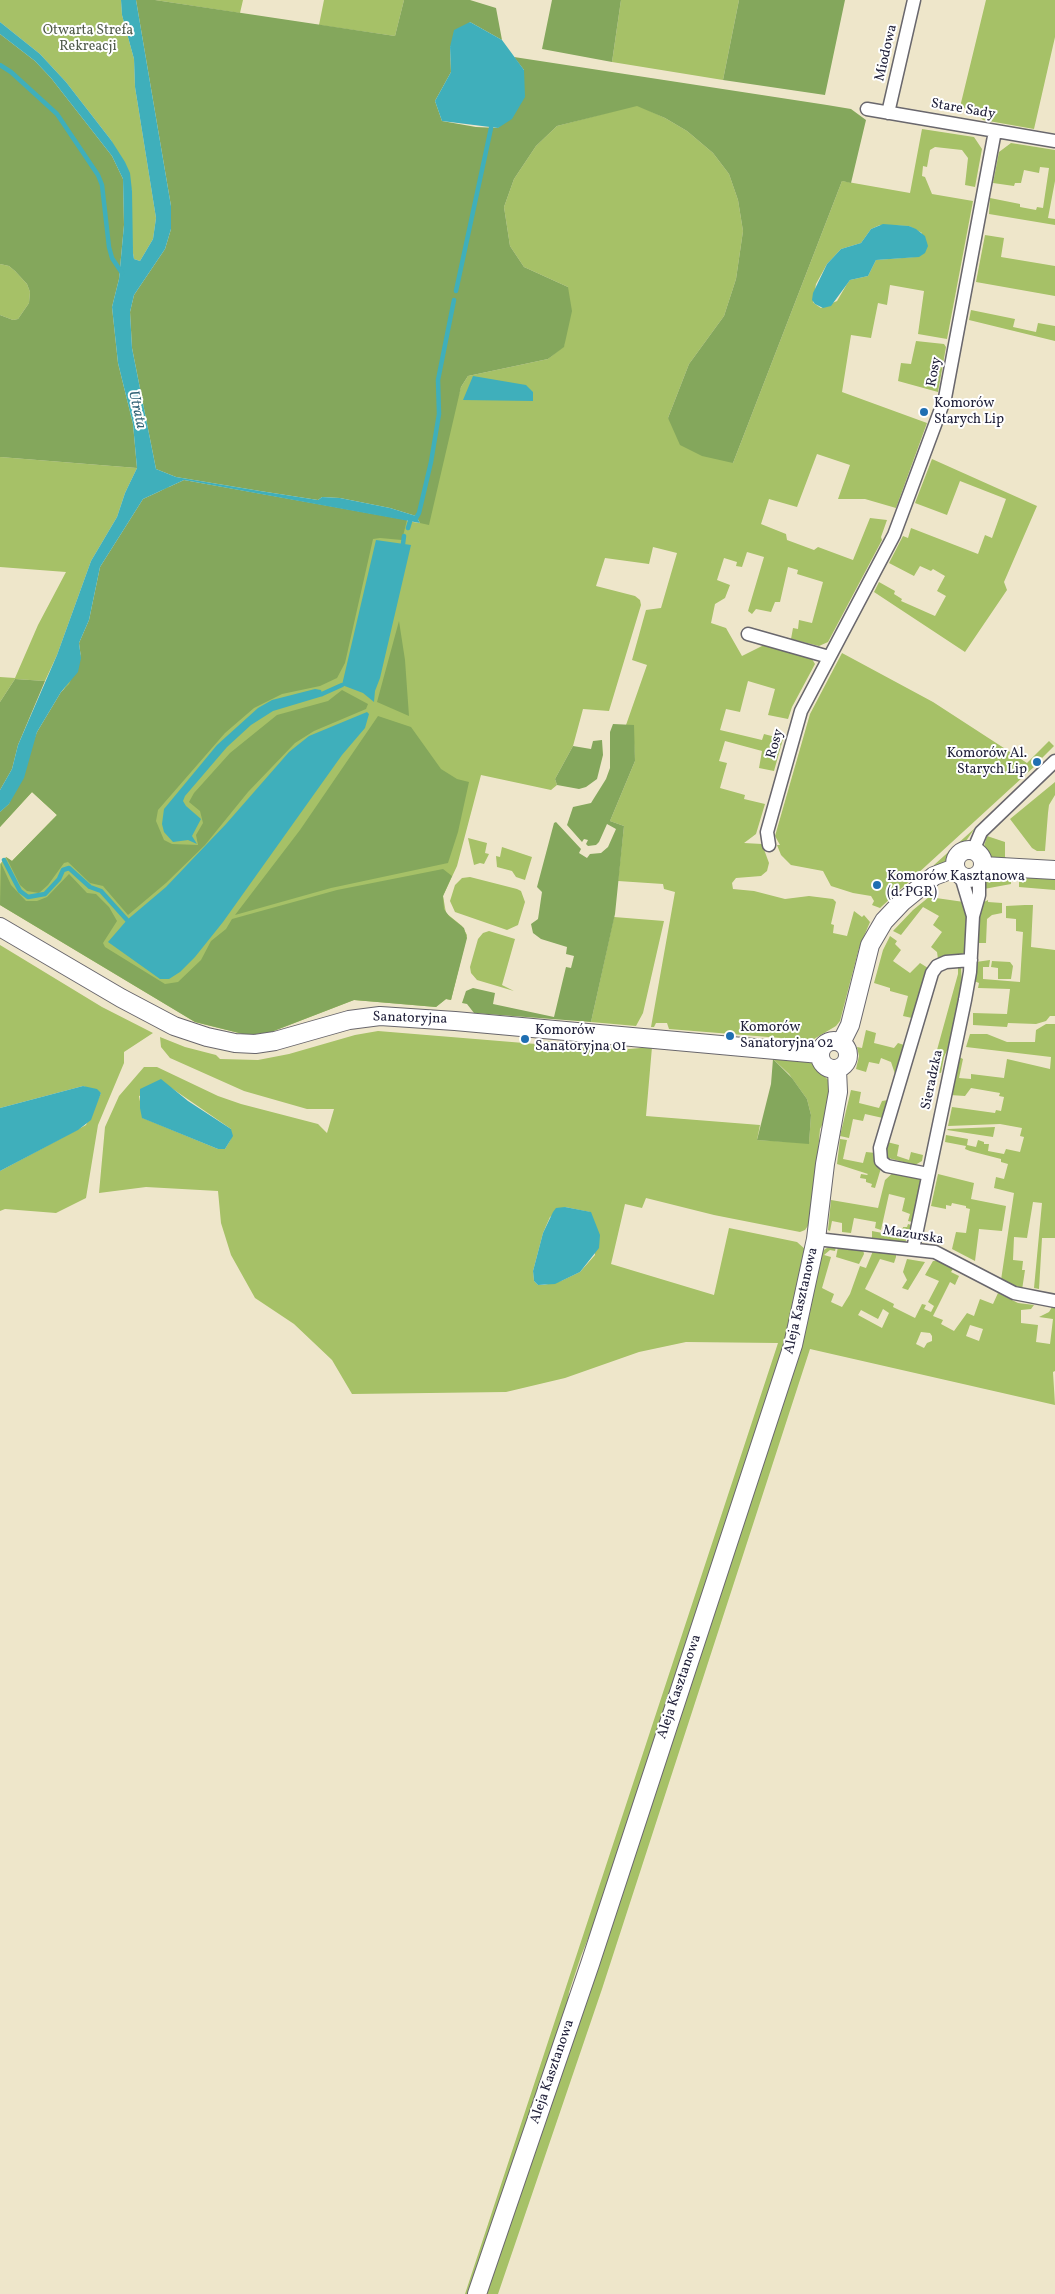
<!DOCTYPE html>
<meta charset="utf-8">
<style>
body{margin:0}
canvas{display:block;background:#eee6ca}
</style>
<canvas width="1055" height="2294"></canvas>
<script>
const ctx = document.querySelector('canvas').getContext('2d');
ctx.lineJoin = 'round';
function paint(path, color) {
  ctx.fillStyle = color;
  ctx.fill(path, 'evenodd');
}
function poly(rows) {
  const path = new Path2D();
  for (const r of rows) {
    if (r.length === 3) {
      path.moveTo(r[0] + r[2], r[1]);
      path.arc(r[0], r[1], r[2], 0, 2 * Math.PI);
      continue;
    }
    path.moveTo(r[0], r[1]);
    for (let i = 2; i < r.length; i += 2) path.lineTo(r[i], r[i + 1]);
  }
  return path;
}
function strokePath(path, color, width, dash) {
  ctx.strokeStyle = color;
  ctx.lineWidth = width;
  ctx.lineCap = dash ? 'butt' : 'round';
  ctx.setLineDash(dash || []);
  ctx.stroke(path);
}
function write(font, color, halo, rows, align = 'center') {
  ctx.font = font + ' Vollkorn,serif';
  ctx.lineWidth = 4;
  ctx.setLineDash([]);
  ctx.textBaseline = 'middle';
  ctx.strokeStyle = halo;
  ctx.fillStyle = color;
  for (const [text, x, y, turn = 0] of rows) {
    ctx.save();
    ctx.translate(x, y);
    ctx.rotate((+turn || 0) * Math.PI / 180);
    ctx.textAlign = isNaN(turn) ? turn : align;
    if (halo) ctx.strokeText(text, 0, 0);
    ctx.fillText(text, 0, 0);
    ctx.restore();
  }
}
paint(poly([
 [0,0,121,0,122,15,134,59,135,87,156,218,153,239,140,261,134,259,132,247,132,191,111,140,66,82,40,54,0,22],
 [155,0,243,0,240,13],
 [324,0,404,0,395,36,319,25],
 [621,0,739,0,723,80,612,62],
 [986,0,1055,0,1055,37,1034,129,983,120,973,110,960,107],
 [637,105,665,118,687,131,713,153,729,174,738,200,743,231,736,279,724,316,689,364,668,418,733,463,842,181,910,193,922,129,974,137,982,149,975,187,965,185,968,158,962,150,935,147,930,150,927,167,923,166,922,176,925,177,932,194,973,201,947,339,918,334,924,291,890,285,887,305,878,303,871,338,851,335,842,392,927,423,896,508,865,499,838,499,850,465,817,454,797,507,769,499,761,524,786,534,787,540,814,550,818,547,853,560,870,518,887,520,881,537,882,540,828,642,819,646,791,639,793,628,798,629,799,620,812,623,823,582,797,574,798,570,788,567,780,602,775,602,771,612,756,609,752,614,748,611,764,557,747,552,742,567,736,566,737,562,724,558,717,580,730,585,725,598,715,604,711,623,726,628,742,656,764,645,812,659,815,664,792,707,788,719,768,715,775,689,748,681,740,712,726,709,720,730,762,740,764,734,783,739,774,771,759,768,762,751,725,741,719,761,727,763,720,788,745,795,744,799,765,804,756,834,744,843,762,844,769,863,767,871,761,876,736,878,732,883,733,889,754,891,785,899,809,896,833,899,836,902,831,924,834,925,833,933,847,936,854,911,862,917,864,915,870,922,859,948,840,1021,836,1026,814,1039,806,1040,669,1029,667,1023,656,1023,654,1027,651,1027,675,892,664,889,663,884,618,881,624,826,610,821,635,761,633,725,626,725,647,665,632,660,646,610,661,608,677,553,653,547,649,564,605,558,596,586,635,596,640,600,641,605,609,711,583,709,573,746,555,779,557,785,551,790,481,775,457,866,443,896,446,913,462,926,467,935,451,1000,446,999,436,1007,354,1000,271,1032,247,1035,195,1022,0,905,0,864,6,857,12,861,57,815,32,792,0,827,0,812,9,804,158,493,167,487,420,523,461,387,468,376,548,359,564,346,568,287,524,267,510,246,504,207,514,179,536,146,557,126],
 [880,225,909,226,922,233,915,257,876,260,868,276,850,280,847,284,837,301,821,308,815,304,813,302,816,284,827,264,841,249,861,243,871,229],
 [1011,143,1055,150,1055,181,1048,218,1055,219,1055,225,989,214,990,198,1020,204,1020,207,1036,210,1037,207,1043,208,1049,168,1040,167,1039,173,1024,170,1021,183,1015,183,1014,186,993,183,999,152],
 [985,235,1004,238,1001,257,1055,266,1055,296,976,282],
 [0,264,9,266,15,271,27,284,30,292,29,303,18,319,13,320,0,315],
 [971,310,1015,319,1013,327,1036,332,1038,323,1055,326,1055,341,969,320],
 [916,341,944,344,946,347,938,392,898,381,901,363,911,364],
 [0,457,137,468,125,493,117,517,91,561,57,655,45,681,15,679,0,702,0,677,15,678,38,625,66,572,0,567],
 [932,459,1037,506,1004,582,1007,590,965,652,874,592,879,582,895,591,894,594,902,599,901,601,935,616,946,596,937,591,945,576,933,569,931,571,920,566,914,576,889,563,903,536,908,538,911,528,978,554,985,535,992,538,1006,499,960,481,947,515,915,503],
 [842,653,933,702,1027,763,1049,741,1054,746,1042,758,1041,757,1033,763,1035,766,880,908,872,905,874,901,871,896,853,893,831,886,823,871,791,865,781,855,777,845,780,845,775,836,810,714],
 [1055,782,1055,795,1049,805,1048,813,1045,851,1037,851,1032,848,1010,819],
 [975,828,966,841,954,850,946,862,934,868,934,865],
 [987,836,1005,842,1005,857,1010,861,992,858,987,854,984,846],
 [468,838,487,843,485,853,489,854,484,864,480,863,474,865],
 [502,847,532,857,525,880,516,877,512,871,497,867,496,856,500,857],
 [1011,873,1011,884,984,889,985,879,989,874],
 [1019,874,1055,876,1055,890,1019,887],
 [470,877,517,889,521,891,525,902,518,925,507,930,455,912,450,901,455,885,462,878],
 [929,897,964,902,968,924,966,953,938,959,937,952,931,947,942,932,933,925,939,916,923,907,901,935,893,931,913,910],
 [988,900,988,902,1002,903,1002,913,992,915,987,919,986,943,978,943,979,915,982,903],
 [1025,905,1033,905,1031,947,1055,950,1055,1016,1050,1016,1046,1021,1036,1024,1008,1023,1007,1027,973,1025,973,1013,1007,1014,1010,989,978,988,979,983,974,981,976,962,990,960,989,967,983,967,983,979,1020,982,1023,932,1016,931,1016,919,1006,918,1006,906],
 [614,917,664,921,643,1013,636,1026,591,1022],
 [489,931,515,939,502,985,514,991,477,980,471,973,470,967,478,939,483,933],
 [890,936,897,941,895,944,901,950,893,961,910,973,920,963,928,968,912,1018,903,1016,908,996,890,991,890,988,874,983,883,950],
 [0,945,102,1007,153,1033,124,1052,124,1063,98,1125,86,1198,56,1213,5,1209,0,1211,0,1171,86,1125,101,1093,83,1086,0,1108],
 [992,961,1010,962,1013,966,1011,979,998,979,998,968,991,967],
 [961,966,962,986,950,1044,944,1057,941,1073,933,1071,932,1068,958,974,958,968,953,967],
 [1046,1024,1055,1024,1055,1238,1042,1238,1039,1289,1034,1288,1042,1203,1033,1202,1027,1238,1014,1237,1013,1260,1023,1261,1022,1270,1025,1270,1022,1290,1001,1280,1014,1193,994,1188,996,1177,1004,1179,1008,1164,1001,1162,1001,1159,970,1151,965,1149,966,1146,945,1142,946,1135,968,1139,967,1145,976,1147,978,1140,984,1142,984,1144,989,1144,988,1151,1004,1154,1006,1149,1020,1152,1024,1137,1020,1136,1022,1128,1000,1124,948,1126,952,1107,995,1113,996,1110,1001,1111,1004,1097,999,1096,1000,1093,971,1088,965,1096,950,1095,959,1057,963,1059,959,1078,971,1079,971,1074,1004,1078,1007,1059,1050,1069,1051,1057,966,1047,970,1034,987,1034,1007,1042,1035,1042,1036,1030],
 [866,1030,876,1033,874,1043,894,1048,898,1043,904,1045,895,1074,891,1062,881,1058,879,1064,869,1062,866,1072,856,1069,859,1056,857,1047,862,1048],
 [378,1031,536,1044,545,1041,629,1049,652,1047,646,1116,760,1125,757,1140,809,1143,811,1115,807,1099,789,1074,773,1059,775,1057,811,1062,830,1082,828,1114,820,1129,813,1213,812,1220,805,1230,800,1232,714,1215,646,1198,642,1208,625,1204,611,1264,714,1295,729,1228,797,1242,806,1250,787,1343,599,1911,581,1956,569,1992,566,2017,471,2294,465,2294,778,1343,686,1342,639,1352,565,1378,506,1392,352,1394,332,1360,294,1324,255,1298,231,1255,221,1223,218,1191,146,1187,99,1193,105,1127,119,1096,144,1067,157,1067,218,1096,241,1104,318,1124,327,1133,334,1109,307,1109,244,1091,170,1058,161,1047,160,1037,185,1047,216,1055,220,1059,258,1060,289,1054,355,1035],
 [170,1087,231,1129,231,1139,225,1149,218,1149,143,1118,139,1096],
 [565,1207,590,1212,595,1255,580,1272,561,1281,544,1285,538,1285,534,1281,533,1271,543,1233,550,1217],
 [851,1090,861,1092,859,1103,879,1108,882,1101,888,1100,883,1118,865,1114,863,1121,853,1119,849,1138,840,1136],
 [995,1127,993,1137,947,1130,948,1129],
 [840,1139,847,1140,843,1159,863,1163,866,1152,876,1153,881,1168,875,1188,871,1187,872,1184,866,1182,866,1179,860,1178,861,1174,867,1175,868,1174,837,1164],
 [887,1142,899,1145,897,1156,909,1160,911,1152,923,1155,922,1161,915,1165,888,1158,884,1152],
 [895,1171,918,1176,921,1179,912,1222,908,1221,910,1214,902,1211,905,1198,889,1194,881,1230,875,1228,876,1222,854,1218,851,1233,842,1232,842,1223,832,1221,830,1231,828,1230,831,1200,878,1208,885,1180],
 [938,1174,974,1183,971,1199,1006,1206,1002,1231,979,1229,975,1261,952,1249,956,1232,966,1233,970,1209,966,1208,966,1206,952,1203,951,1206,946,1205,946,1209,931,1206],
 [908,1224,911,1225,905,1243,872,1240,872,1231,898,1236,902,1233,903,1227,907,1227],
 [836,1247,835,1251,830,1250,824,1255,831,1257,822,1288,834,1294,831,1302,842,1307,850,1294,860,1266,866,1268,873,1251,896,1253,896,1257,894,1263,880,1259,865,1289,894,1304,893,1307,915,1318,922,1304,926,1305,924,1309,931,1312,934,1306,928,1302,939,1281,925,1275,933,1261,939,1261,953,1269,951,1272,959,1276,955,1285,950,1282,933,1316,943,1320,941,1324,954,1331,967,1313,974,1316,980,1299,993,1304,998,1293,1018,1303,1034,1305,1031,1309,1021,1310,1021,1323,1038,1325,1036,1342,1050,1344,1053,1319,1039,1317,1049,1312,1052,1307,1055,1307,1055,1371,1053,1372,1055,1405,810,1349,602,1989,498,2294,484,2294,822,1251,827,1248],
 [883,1309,889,1313,882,1328,858,1315,861,1310,878,1319],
 [970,1325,983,1329,979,1341,966,1336],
 [921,1332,930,1333,932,1336,932,1341,927,1343,924,1348,916,1344],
 [838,1247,863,1249,864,1254,859,1264,836,1257],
 [907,1259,925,1262,908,1290,902,1288,907,1280,903,1272]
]), '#a6c167');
paint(poly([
 [136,0,155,0,395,36,404,0,470,0,496,8,502,40,470,22,450,47,451,72,435,101,442,121,476,127,498,128,524,70,514,57,827,105,851,109,866,120,851,183,842,181,733,463,702,456,680,445,668,418,689,364,724,316,736,279,743,231,738,200,729,174,713,153,687,131,665,118,637,106,557,126,536,146,514,179,504,207,510,246,524,267,568,287,572,311,564,347,548,359,468,376,461,387,429,525,420,523,416,516,390,508,340,498,322,497,318,500,260,491,176,477,156,469,132,348,130,312,134,295,165,249,171,229,171,206],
 [552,0,621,0,612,62,542,49],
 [739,0,845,0,825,95,723,80],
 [0,34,35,61,51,78,112,156,123,179,124,225,119,279,112,307,118,363,133,424,137,468,0,457,0,315,13,320,18,319,29,303,30,292,27,284,15,271,9,266,0,264],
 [184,480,407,520,402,540,380,538,373,539,345,663,337,678,320,686,282,694,254,708,225,733,158,810,156,821,164,840,172,844,198,845,196,835,203,823,200,811,189,802,194,793,230,753,277,715,328,701,342,690,368,704,366,709,314,731,295,743,248,792,205,845,166,883,128,915,103,886,90,883,68,862,64,863,48,885,39,893,27,891,20,885,6,857,12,861,57,815,32,792,0,827,0,812,9,804,37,732,61,692,69,684,81,658,79,643,89,620,100,567,143,499],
 [399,621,405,660,409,716,377,702],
 [15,679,45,681,18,745,12,769,0,790,0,702],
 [378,716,411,727,441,769,457,779,469,782,458,832,448,863,331,888,235,915,300,830],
 [613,724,634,725,635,761,610,821,624,826,615,914,591,1022,474,1013,467,1004,462,1003,466,991,473,988,495,993,493,1004,554,1017,566,967,571,968,574,956,566,954,567,947,541,939,533,933,531,924,538,919,542,892,537,887,554,823,556,822,581,849,579,853,587,858,590,854,601,853,608,847,616,829,607,824,599,842,596,845,588,846,586,844,588,840,584,839,582,842,567,825,573,807,591,803,606,779,610,768,610,732],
 [602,740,603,755,597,779,586,787,579,789,557,785,555,779,573,746,591,749,593,741],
 [1,863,11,885,26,901,37,901,47,897,69,874,87,893,96,894,109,907,117,921,103,943,105,947,165,984,178,982,201,960,211,941,226,929,232,919,337,890,443,869,452,876,443,896,444,909,449,916,464,928,467,938,451,1000,446,999,436,1007,354,1000,271,1032,247,1035,195,1022,0,905],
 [773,1059,792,1078,807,1099,811,1115,809,1144,757,1140,771,1084]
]), '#84a75c');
paint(poly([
 [121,0,136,0,171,206,171,229,165,249,134,295,130,312,132,348,156,469,176,477,260,491,318,500,322,497,340,498,390,508,416,516,420,523,184,480,143,499,100,567,89,620,79,643,81,658,78,672,61,692,37,732,24,778,9,804,0,812,0,790,12,769,18,745,57,655,91,561,117,517,125,493,137,468,133,424,118,363,112,307,119,279,124,225,123,179,112,156,51,78,35,61,0,34,0,22,40,54,66,82,111,140,125,162,130,173,132,191,133,253,134,259,140,261,153,239,156,218,135,87,134,59,122,15],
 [470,22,502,40,524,70,525,97,512,119,498,128,442,121,435,101,451,72,450,47,454,30],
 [883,224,909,226,916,229,925,236,928,246,925,253,919,257,876,260,868,276,850,280,831,306,823,308,815,304,812,300,813,293,827,264,841,249,861,243,871,229],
 [473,376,526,385,533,392,533,401,463,400],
 [376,540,411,545,380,678,375,691,374,702,363,693,342,685],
 [315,689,321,690,323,696,273,711,251,725,227,747,185,796,183,801,186,806,201,819,192,836,197,844,188,840,173,842,164,832,162,824,164,809,217,745,258,708,272,700],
 [367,712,369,714,365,728,342,755,223,922,195,957,180,972,169,979,160,979,108,942,127,920,166,887,226,824,289,752,309,736],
 [161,1079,188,1101,231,1129,233,1136,225,1149,218,1149,142,1118,140,1108,140,1089],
 [83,1086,97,1089,101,1093,91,1120,78,1130,0,1171,0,1108],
 [565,1207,591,1212,600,1235,599,1248,580,1272,555,1284,538,1285,534,1281,533,1271,543,1233,553,1212,556,1208]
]), '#3fafbb');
strokePath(poly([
 [0,65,11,72,57,114,98,175,102,185,109,247,112,258,122,273],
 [456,291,491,128],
 [412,518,416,518,419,513,431,462,439,414,438,380,454,300],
 [408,528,411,518],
 [403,544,404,536],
 [322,694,342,685],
 [4,860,20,891,28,897,45,894,59,879,63,870,69,868,90,887,101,891,127,920]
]), '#3fafbb', 4.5);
const street = poly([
 [867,109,1055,141],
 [888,113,914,0],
 [748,634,829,657],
 [769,845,767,832,801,711,894,535,945,398,995,131],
 [973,851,981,832,1055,761],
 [961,876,973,916],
 [928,1174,887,1166,881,1161,880,1148,932,973,937,966,946,962,971,960],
 [816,1239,935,1252,1014,1293,1055,1301],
 [913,1249,965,1000,970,972,973,916,979,895,979,874]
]);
const secondary = poly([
 [969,864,14],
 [983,866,1055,870],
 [0,927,121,998,174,1026,207,1037,235,1043,255,1044,275,1041,349,1020,380,1016,455,1021,820,1054],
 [834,1055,14],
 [841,1043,850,1025,870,945,884,921,902,902,934,876,955,868],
 [477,2294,590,1964,793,1345,816,1239,825,1164,838,1092,837,1070]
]);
strokePath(street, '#69676d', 15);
strokePath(secondary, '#69676d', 20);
strokePath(street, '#fff', 12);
strokePath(secondary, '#fff', 18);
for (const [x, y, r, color] of [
 [924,412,5,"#1f6fb2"],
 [1037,762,5,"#1f6fb2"],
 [877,885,5,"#1f6fb2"],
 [730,1036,5,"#1f6fb2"],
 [525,1039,5,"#1f6fb2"]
]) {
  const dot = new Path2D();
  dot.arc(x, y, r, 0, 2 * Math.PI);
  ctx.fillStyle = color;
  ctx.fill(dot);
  strokePath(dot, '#fff', 2);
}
write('14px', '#505a4a', '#fff', [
 ["Otwarta Strefa",88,31],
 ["Rekreacji",88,47]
]);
write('14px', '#22223b', '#fff', [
 ["Miodowa",887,53,-77],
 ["Stare Sady",963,110,10],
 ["Rosy",935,372,-79],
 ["Rosy",776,744,-74],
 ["Sanatoryjna",410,1019,2],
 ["Sieradzka",933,1080,-78],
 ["Mazurska",913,1236,9],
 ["Aleja Kasztanowa",802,1301,-77],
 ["Aleja Kasztanowa",680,1687,-71],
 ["Aleja Kasztanowa",553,2072,-71]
]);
write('14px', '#22223b', '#fff', [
 ["Komorów",934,404],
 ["Starych Lip",934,420],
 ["Komorów Al.",1027,754,"right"],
 ["Starych Lip",1027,770,"right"],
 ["Komorów Kasztanowa",887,877],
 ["(d. PGR)",887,893],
 ["Komorów",740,1028],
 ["Sanatoryjna 02",740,1044],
 ["Komorów",535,1031],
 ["Sanatoryjna 01",535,1047]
], 'left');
write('italic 15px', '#2f6175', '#fff', [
 ["Utrata",136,410,77]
]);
</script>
